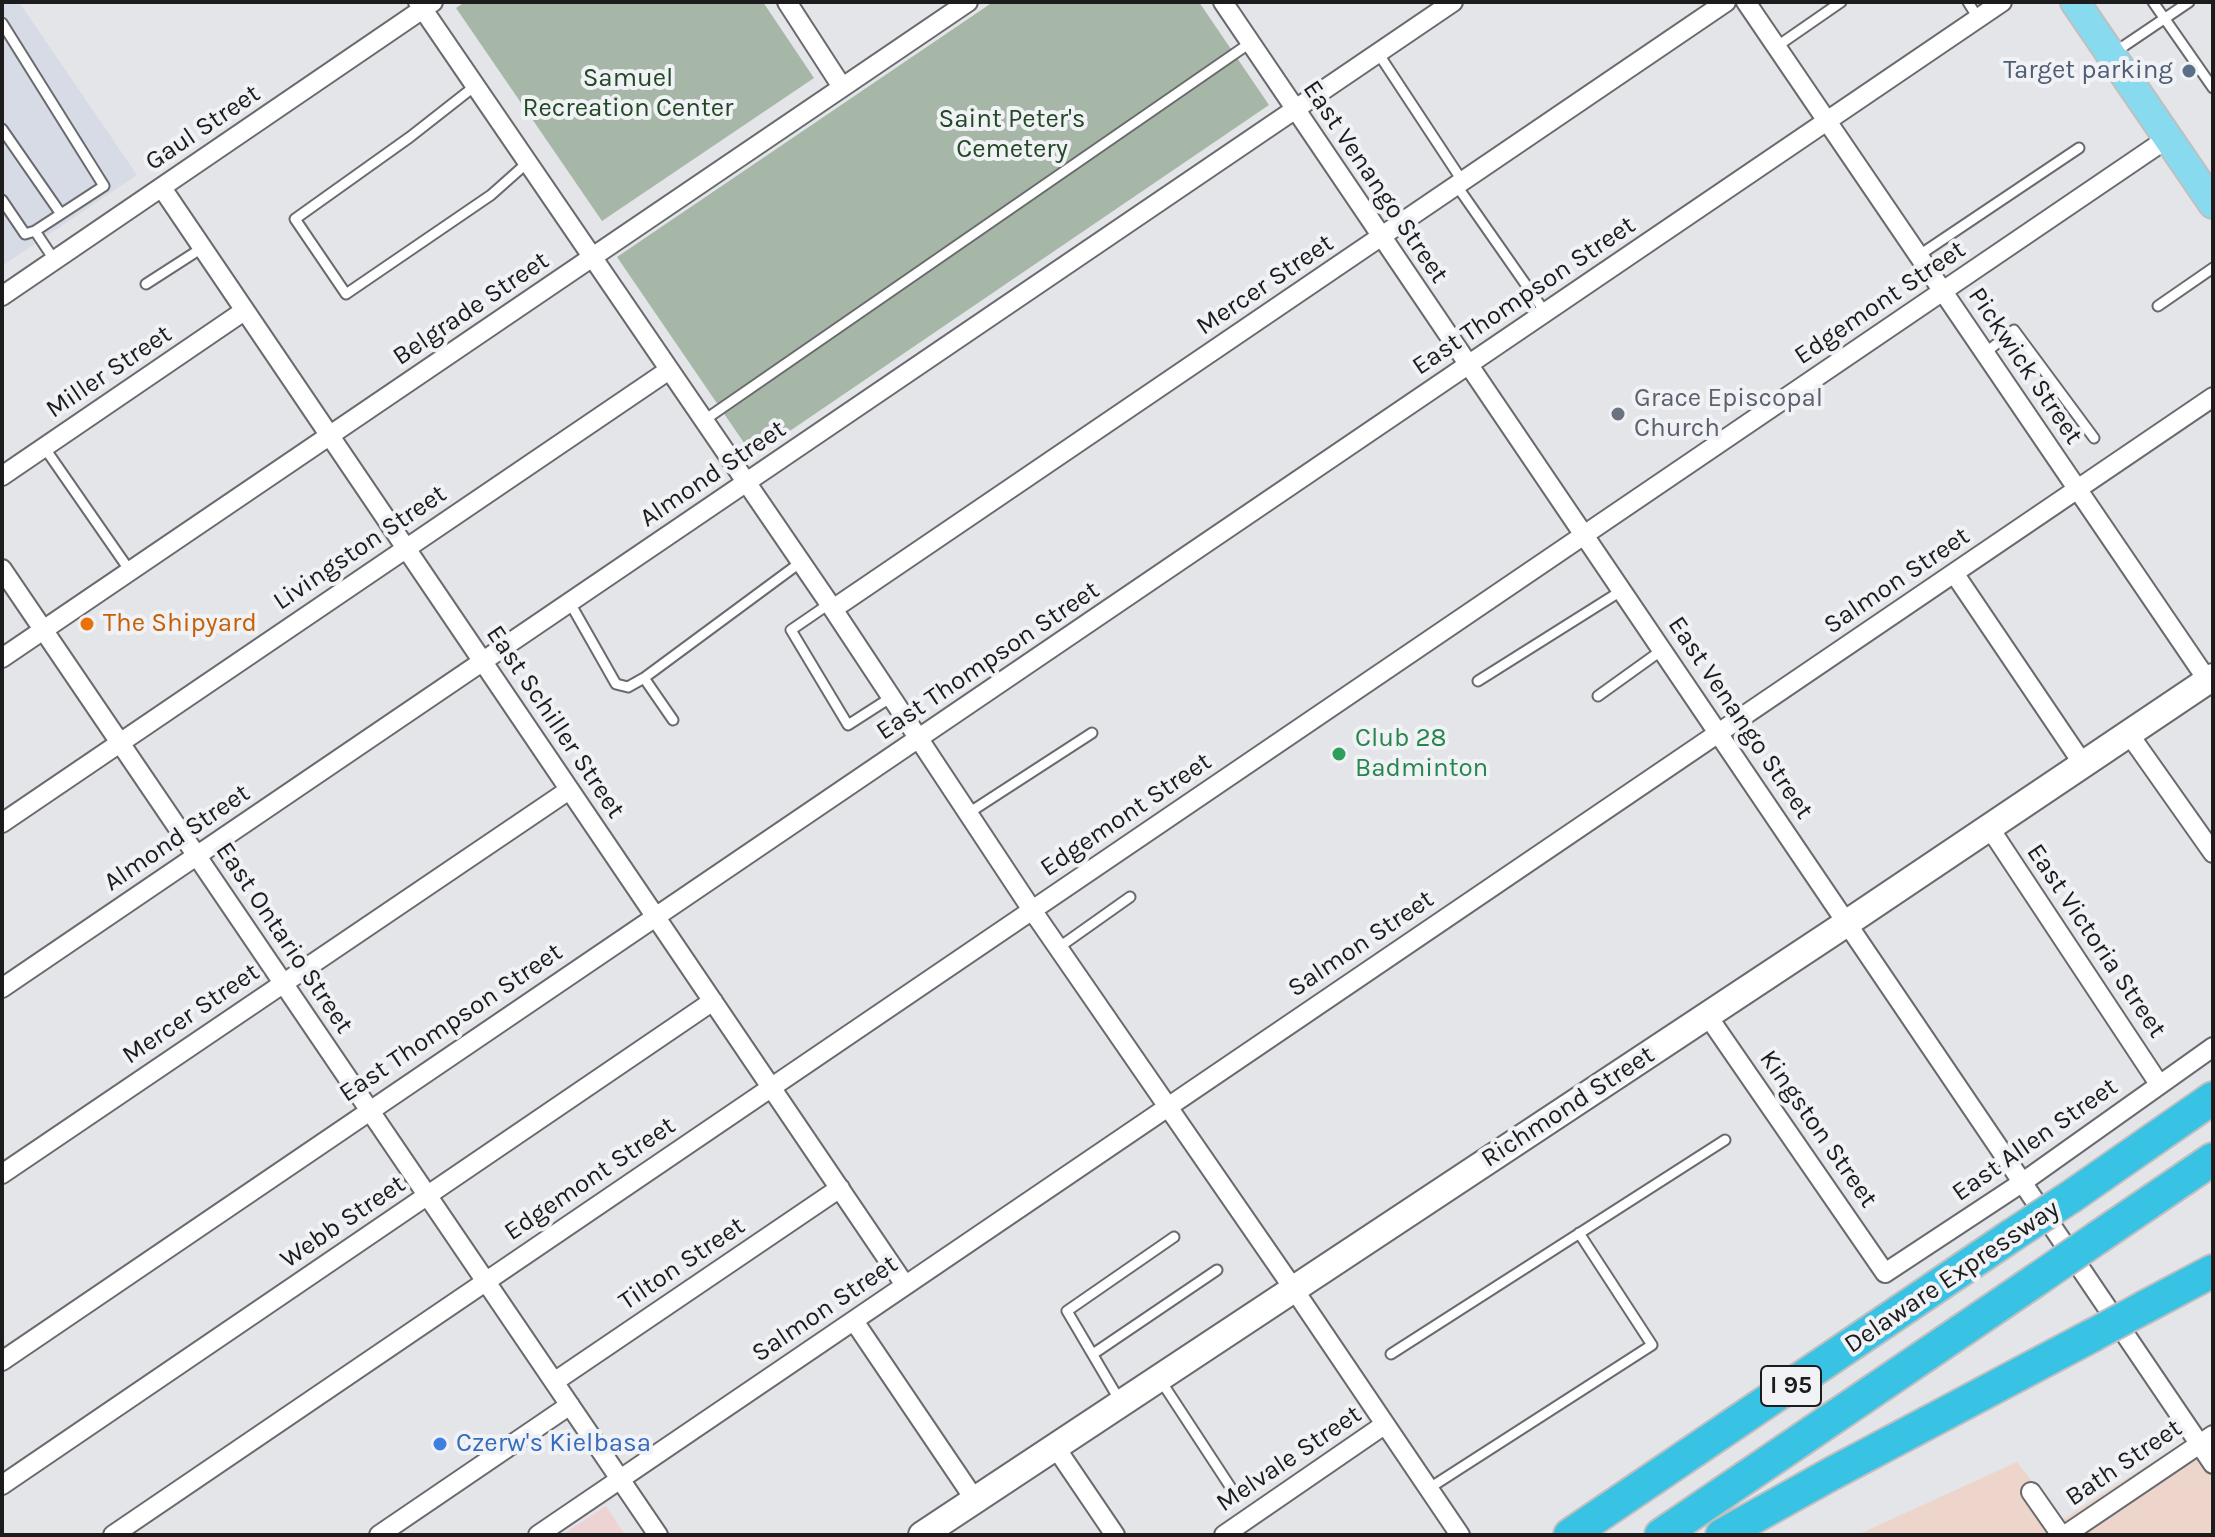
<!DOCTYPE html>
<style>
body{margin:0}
#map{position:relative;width:2215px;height:1537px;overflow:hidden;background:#e3e5e8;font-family:Karla,sans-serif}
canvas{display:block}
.frame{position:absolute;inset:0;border:4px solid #1c1c1d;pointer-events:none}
</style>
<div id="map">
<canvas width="2215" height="1537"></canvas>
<div class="frame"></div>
</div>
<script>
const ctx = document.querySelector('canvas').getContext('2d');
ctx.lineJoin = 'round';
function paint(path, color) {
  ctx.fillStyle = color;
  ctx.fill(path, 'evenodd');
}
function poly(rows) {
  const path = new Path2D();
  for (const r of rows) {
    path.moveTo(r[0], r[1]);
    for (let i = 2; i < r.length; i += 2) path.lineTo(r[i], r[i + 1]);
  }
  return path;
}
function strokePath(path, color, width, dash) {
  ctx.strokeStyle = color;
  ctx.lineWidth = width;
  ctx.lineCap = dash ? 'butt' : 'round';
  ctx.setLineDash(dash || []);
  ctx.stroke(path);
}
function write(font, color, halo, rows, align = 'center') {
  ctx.font = font + ' Karla,sans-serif';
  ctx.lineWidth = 8;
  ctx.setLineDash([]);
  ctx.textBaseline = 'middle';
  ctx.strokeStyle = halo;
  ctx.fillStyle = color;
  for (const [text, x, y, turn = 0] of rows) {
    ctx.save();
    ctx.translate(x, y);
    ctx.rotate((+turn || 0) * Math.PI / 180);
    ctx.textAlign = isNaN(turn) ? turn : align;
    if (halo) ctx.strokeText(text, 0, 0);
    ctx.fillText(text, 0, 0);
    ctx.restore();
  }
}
paint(poly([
 [2,2,19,2,137,175,2,266]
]), '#d6dbe5');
paint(poly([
 [2213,1423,2213,1535,1857,1535,2017,1462,2062,1520]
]), '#edd5cb');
paint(poly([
 [606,1506,625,1535,562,1535]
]), '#eed3d5');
paint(poly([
 [465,2,763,2,814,78,602,221,456,8],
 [993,2,1199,2,1269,105,753,456,617,257]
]), '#a7b7a7');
const lane = poly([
 [1968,2,1978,18],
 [2153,2,2213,88],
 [2,23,104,186,35,231,55,261],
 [1776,47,1841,2],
 [2115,52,2189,2],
 [1378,53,1463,182],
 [475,86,410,137,295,219,346,294,491,195,527,163],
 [2,129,61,214],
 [1457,186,1545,312],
 [2,200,25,234,35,231],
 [1918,256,2079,148],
 [146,284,202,248],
 [2158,306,2213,268],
 [1985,353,2014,330,2094,438],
 [703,421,1250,43],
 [44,447,130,571],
 [570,603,616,684,628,687,644,678],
 [829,604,791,630,848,725,890,698],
 [1478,681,1621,591],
 [1598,696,1662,650],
 [673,720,644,678,801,562],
 [967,814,1092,733],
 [1058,948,1130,897],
 [1093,1354,1217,1270],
 [1391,1354,1725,1140],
 [1161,1381,1235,1494],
 [1120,1401,1067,1311,1174,1237],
 [1428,1489,1652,1345,1579,1233]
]);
const street = poly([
 [418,2,833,609,1032,910,1293,1288,1460,1535],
 [787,2,842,87],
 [1223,2,2213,1464],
 [1746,2,2208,681],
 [162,188,905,1285],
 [2,296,433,2],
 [2,476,244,311],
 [2,569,658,1535],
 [1954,573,2083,764],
 [833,609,1726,2],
 [2,658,968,2],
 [2129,734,2213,853],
 [2,823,669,370],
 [1989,827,2159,1084],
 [2,988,1453,2],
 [1707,1015,1885,1273,2023,1182,2213,1047],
 [2,1174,569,790],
 [854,1321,975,1500],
 [2,1361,2002,2],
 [554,1382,840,1188],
 [1056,1448,1115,1535],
 [2,1485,713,1001],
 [2031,1492,2061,1535],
 [113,1535,2168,138],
 [379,1535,570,1405],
 [538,1535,2213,397],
 [1224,1535,1384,1425],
 [2065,1535,2213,1435]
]);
const secondary = poly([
 [922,1535,1847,923,2213,677]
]);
const primary = poly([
 [2075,2,2213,204]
]);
const highway = poly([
 [2072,1196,2213,1098],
 [2097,1238,2213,1159],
 [2143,1308,2213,1271],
 [1570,1535,2011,1236],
 [1661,1535,2039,1278],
 [1722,1535,1831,1474,2093,1335]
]);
strokePath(lane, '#686a6d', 13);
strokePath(street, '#686a6d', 22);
strokePath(secondary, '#686a6d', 30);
strokePath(primary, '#bfbfc0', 32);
strokePath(highway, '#bfbfc0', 36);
strokePath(lane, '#fff', 9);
strokePath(street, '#fff', 18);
strokePath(secondary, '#fff', 26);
strokePath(primary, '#88dbef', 28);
strokePath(highway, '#38c3e5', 32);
const highwayBridge = poly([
 [2011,1236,2072,1196],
 [2039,1278,2097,1238],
 [2093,1335,2143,1308]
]);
strokePath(highwayBridge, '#bfbfc0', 36, []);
strokePath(highwayBridge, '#38c3e5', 32);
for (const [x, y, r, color] of [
 [2189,71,8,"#5c6f8a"],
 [1618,414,8,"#6b7280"],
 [87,624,8,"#e8710a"],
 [1339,754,8,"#2e9e5b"],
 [440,1444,8,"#3f7fe0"]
]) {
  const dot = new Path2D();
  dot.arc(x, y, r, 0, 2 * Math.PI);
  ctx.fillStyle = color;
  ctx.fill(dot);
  strokePath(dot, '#f0f2f6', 3);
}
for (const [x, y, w] of [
 [1791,1386,60]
]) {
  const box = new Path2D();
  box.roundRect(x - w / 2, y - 20, w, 40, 6);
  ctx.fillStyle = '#f0f2f6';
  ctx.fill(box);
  strokePath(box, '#1c1c1d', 2);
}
write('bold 24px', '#1c1c1d', null, [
 ["I 95",1791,1386]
]);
write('26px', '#4e5e75', '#f0f2f6', [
 ["Target parking",2173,71]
], 'right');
write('26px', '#234826', '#f0f2f6', [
 ["Samuel",628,79],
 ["Recreation Center",628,109],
 ["Saint Peter's",1012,120],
 ["Cemetery",1012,150]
]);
write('26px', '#1c1c1d', '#f0f2f6', [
 ["Gaul Street",203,128,-34],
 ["East Venango Street",1375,182,56],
 ["Mercer Street",1265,285,-34],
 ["East Thompson Street",1524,296,-34],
 ["Edgemont Street",1880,303,-34],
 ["Belgrade Street",471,309,-34],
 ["Pickwick Street",2025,366,56],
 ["Miller Street",109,372,-34],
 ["Almond Street",713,474,-34],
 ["Livingston Street",360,548,-34],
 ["Salmon Street",1897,581,-34],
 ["East Thompson Street",988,661,-34],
 ["East Venango Street",1740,718,56],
 ["East Schiller Street",555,722,56],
 ["Edgemont Street",1126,815,-34],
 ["Almond Street",177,838,-34],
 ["East Ontario Street",284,938,56],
 ["East Victoria Street",2096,941,56],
 ["Salmon Street",1361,944,-34],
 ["Mercer Street",191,1014,-34],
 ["East Thompson Street",451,1023,-34],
 ["Richmond Street",1568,1107,-33],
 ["Kingston Street",1818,1129,55],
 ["East Allen Street",2035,1140,-35],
 ["Edgemont Street",590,1179,-34],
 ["Webb Street",343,1222,-34],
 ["Tilton Street",682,1264,-34],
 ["Delaware Expressway",1952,1277,-34],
 ["Salmon Street",825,1309,-34],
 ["Melvale Street",1289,1459,-34],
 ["Bath Street",2124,1463,-34]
]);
write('26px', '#5b616d', '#f0f2f6', [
 ["Grace Episcopal",1634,399],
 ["Church",1634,429]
], 'left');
write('26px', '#c56008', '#f0f2f6', [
 ["The Shipyard",103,624]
], 'left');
write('26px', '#27864d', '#f0f2f6', [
 ["Club 28",1355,739],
 ["Badminton",1355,769]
], 'left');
write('26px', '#366cbe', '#f0f2f6', [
 ["Czerw's Kielbasa",456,1444]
], 'left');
</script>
